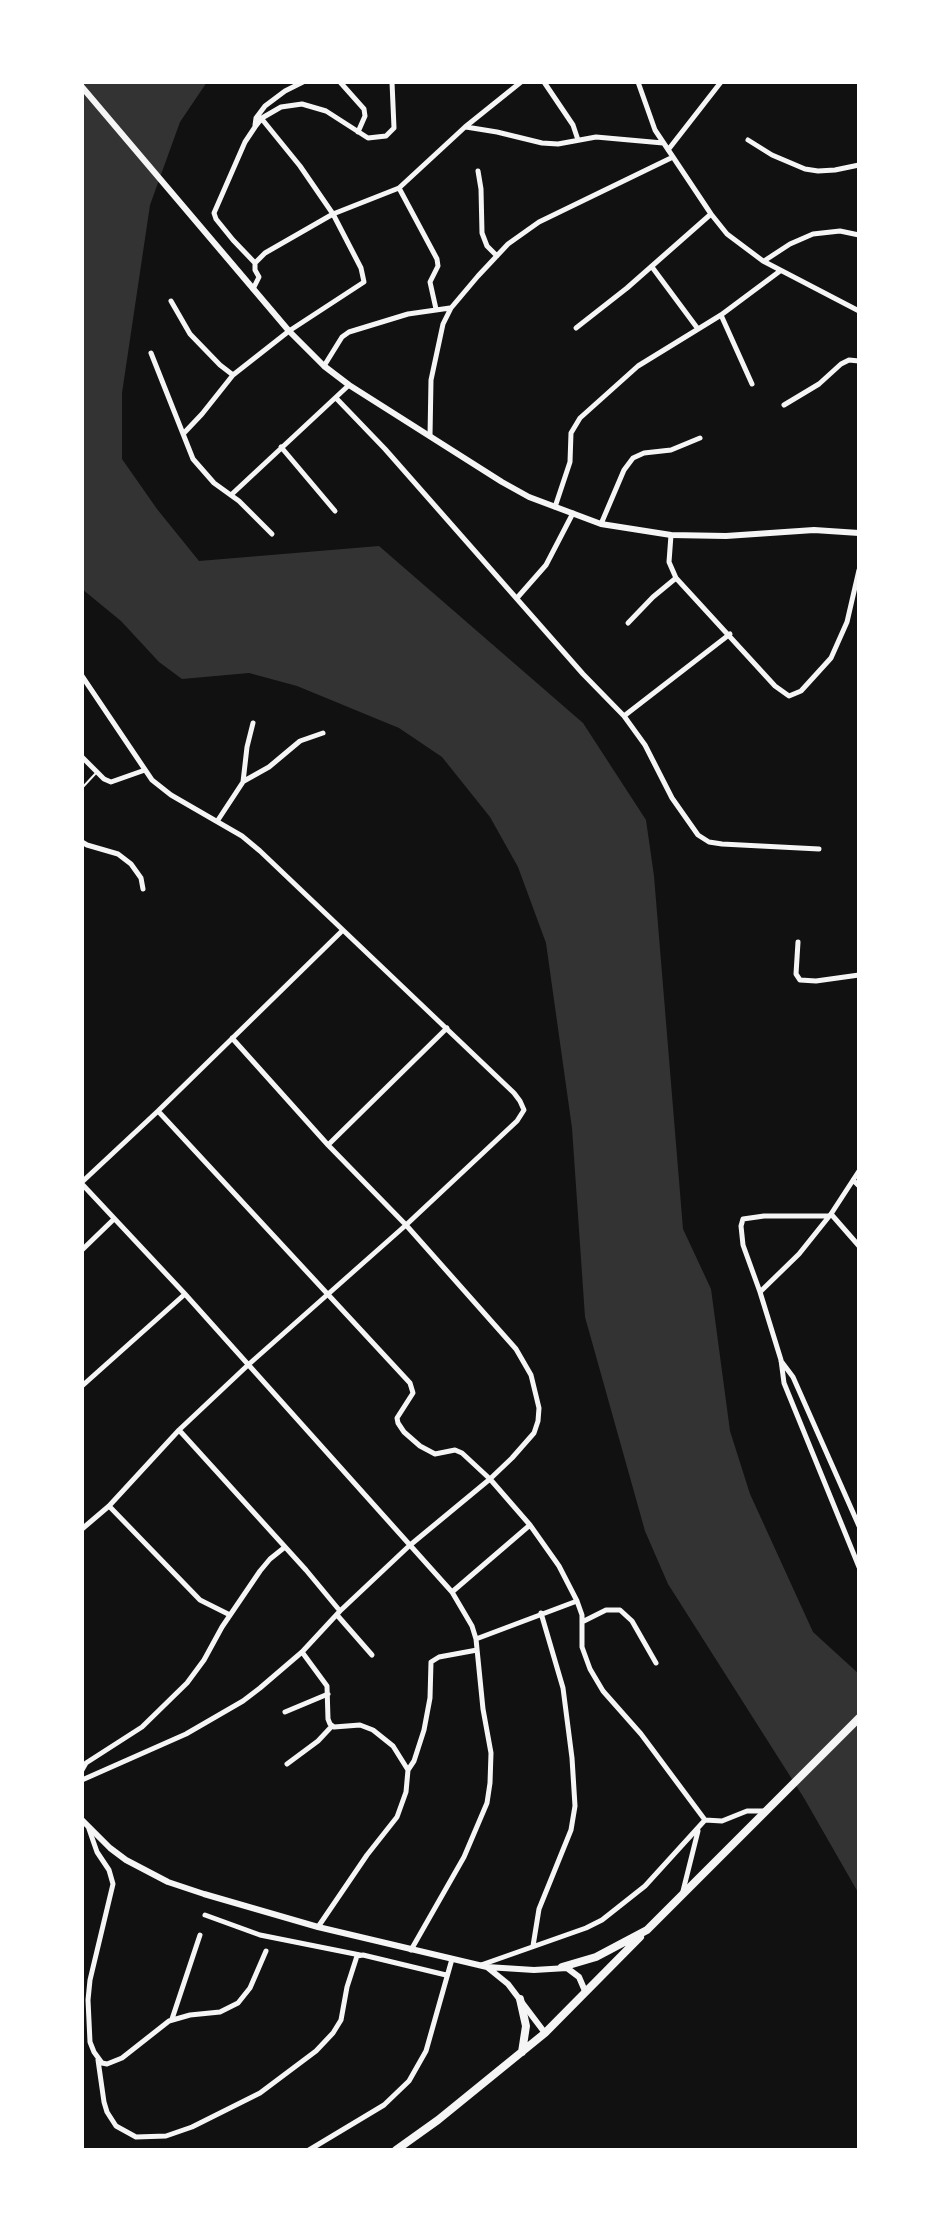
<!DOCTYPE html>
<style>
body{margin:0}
#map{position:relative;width:941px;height:2232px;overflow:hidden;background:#111;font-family:Barlow,sans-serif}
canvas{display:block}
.frame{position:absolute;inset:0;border:84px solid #fff;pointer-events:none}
</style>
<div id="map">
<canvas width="941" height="2232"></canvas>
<div class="frame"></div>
</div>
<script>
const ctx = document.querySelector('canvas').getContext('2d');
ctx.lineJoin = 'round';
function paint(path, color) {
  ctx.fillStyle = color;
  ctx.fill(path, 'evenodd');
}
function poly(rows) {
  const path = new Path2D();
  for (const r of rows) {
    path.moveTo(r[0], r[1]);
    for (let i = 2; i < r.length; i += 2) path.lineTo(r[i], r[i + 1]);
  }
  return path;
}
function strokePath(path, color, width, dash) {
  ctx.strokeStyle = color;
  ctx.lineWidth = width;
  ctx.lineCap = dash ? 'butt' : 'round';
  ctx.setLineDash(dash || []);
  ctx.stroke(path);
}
paint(poly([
 [82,82,207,82,180,122,150,205,122,393,122,459,157,509,199,561,379,546,583,723,646,820,654,876,683,1229,711,1289,730,1431,750,1494,813,1632,859,1674,859,1894,804,1798,668,1584,645,1531,585,1317,572,1128,546,943,518,867,490,817,442,757,399,728,297,686,249,673,182,679,159,662,121,621,82,589]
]), '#333');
strokePath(poly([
 [82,788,96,773]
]), '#f5f5f5', 2);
strokePath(poly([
 [340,82,364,109,365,116,358,132],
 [544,82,573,125,578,140],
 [638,82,655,130,711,214,727,234,763,261,859,311],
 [255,125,256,118,265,106,285,91,303,82],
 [466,127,497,132,542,143,558,144,596,137,663,143],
 [748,140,772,155,805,169,818,171,835,170,859,165],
 [668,150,721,82],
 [478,171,481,189,482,233,487,246,497,256],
 [399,188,437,259,438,266,430,282,436,309],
 [764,261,790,244,813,234,840,231,859,235],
 [255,263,233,240,216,219,214,213,245,142,255,127,262,118,281,107,302,104,326,111,368,138,386,136,394,128,392,82],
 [652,267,698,329],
 [253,289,259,277,255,270,255,263,265,253,333,214,399,188,465,127,521,82],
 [171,301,190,334,220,365,233,375],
 [721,315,752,384],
 [576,328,627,288,711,214],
 [151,353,193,459,214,483,239,501,272,534],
 [324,366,342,337,349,332,408,314,450,308],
 [336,398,385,449,583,674,624,716,645,745,672,798,698,835,709,842,722,844,819,849],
 [784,405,819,384,841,364,849,360,859,361],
 [184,433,202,414,233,375,289,331,364,282,361,268,333,214,300,166,261,118],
 [430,436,431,380,443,324,451,308,478,276,508,244,539,222,673,157],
 [281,447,335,511],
 [231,495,349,385],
 [555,507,570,462,571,433,580,418,638,366,721,315,780,271],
 [601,524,624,470,633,458,644,453,671,450,700,438],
 [676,578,775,686,789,696,801,691,831,658,847,622,859,570],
 [517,598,546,565,573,513],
 [628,623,653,597,676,578,669,562,671,535],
 [82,676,152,780,171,795,242,836,260,851,514,1093,520,1101,524,1110,517,1121,406,1225,248,1365,179,1430,109,1506,82,1529],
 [624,716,730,634],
 [82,757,104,779,111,782,145,770],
 [244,781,269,767,300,741,323,733],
 [218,820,243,782,247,747,253,723],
 [82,842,87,845,118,854,131,864,141,878,143,889],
 [798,942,796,974,800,980,816,981,859,975],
 [158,1111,410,1383,413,1393,397,1418,398,1423,404,1432,420,1446,435,1454,455,1450,462,1453,490,1479,530,1525,559,1566,577,1601,582,1615,582,1647,590,1669,603,1691,641,1734,705,1820],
 [328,1145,447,1028],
 [859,1171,831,1214,799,1254,760,1292,781,1360,784,1383,859,1567],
 [853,1180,859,1186],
 [82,1182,158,1111,342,931],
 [82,1184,185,1294,452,1592,472,1626,476,1639,483,1709,491,1753,490,1783,487,1803,464,1857,411,1950],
 [831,1214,859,1246],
 [82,1250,114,1219],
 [760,1292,743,1245,741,1226,743,1219,764,1216,828,1216],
 [781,1361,793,1377,859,1526],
 [82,1386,185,1294],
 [179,1430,306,1570,340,1611],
 [109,1506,200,1600,230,1615],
 [452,1592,530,1525],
 [337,1615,372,1655],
 [582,1622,606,1610,620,1610,632,1621,656,1663],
 [476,1639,577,1601],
 [302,1652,327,1686,328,1719,330,1724,334,1727,360,1725,373,1730,393,1746,408,1770,406,1792,397,1817,367,1855,318,1927],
 [285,1712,328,1694],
 [287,1764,318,1741,332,1726],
 [82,1770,86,1763,142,1727,187,1683,204,1660,222,1627,260,1571,270,1559,285,1547],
 [408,1770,414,1761,424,1730,430,1698,431,1662,439,1657,477,1650],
 [82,1780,186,1734,243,1701,260,1688,302,1652,340,1611,409,1546,490,1479,512,1458,534,1433,538,1421,539,1408,531,1375,516,1349,406,1225,328,1145,232,1038],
 [705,1820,722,1821,747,1811,766,1811],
 [89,1829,97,1852,109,1870,113,1884,90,1980,88,2000,90,2042,94,2052,102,2063,107,2064,122,2058,169,2021,190,2015,220,2012,238,2003,250,1988,266,1951],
 [683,1891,698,1831],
 [205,1915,260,1935,360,1955],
 [533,1946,539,1909,571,1830,575,1806,572,1758,563,1688,541,1613],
 [481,1965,586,1928,602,1920,645,1886,705,1820],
 [172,2019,200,1935],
 [98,2060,104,2102,107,2112,116,2126,136,2137,166,2136,192,2127,260,2093,316,2051,333,2033,341,2020,347,1987,357,1956,363,1955,446,1975],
 [309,2150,384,2105,409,2081,426,2051,452,1959]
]), '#f5f5f5', 5);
strokePath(poly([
 [82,87,289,331,324,366,349,385,502,482,529,497,601,524,671,535,726,536,814,530,859,533],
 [82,1820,110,1848,126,1860,168,1882,204,1894,318,1927,487,1967,534,1970,567,1968,579,1977,585,1991],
 [487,1967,508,1984,545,2033]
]), '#f5f5f5', 6);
strokePath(poly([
 [562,1967,596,1957,647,1930,859,1718],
 [520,1999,526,2026,522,2052],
 [396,2150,438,2120,545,2033,640,1937]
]), '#f5f5f5', 8);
</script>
